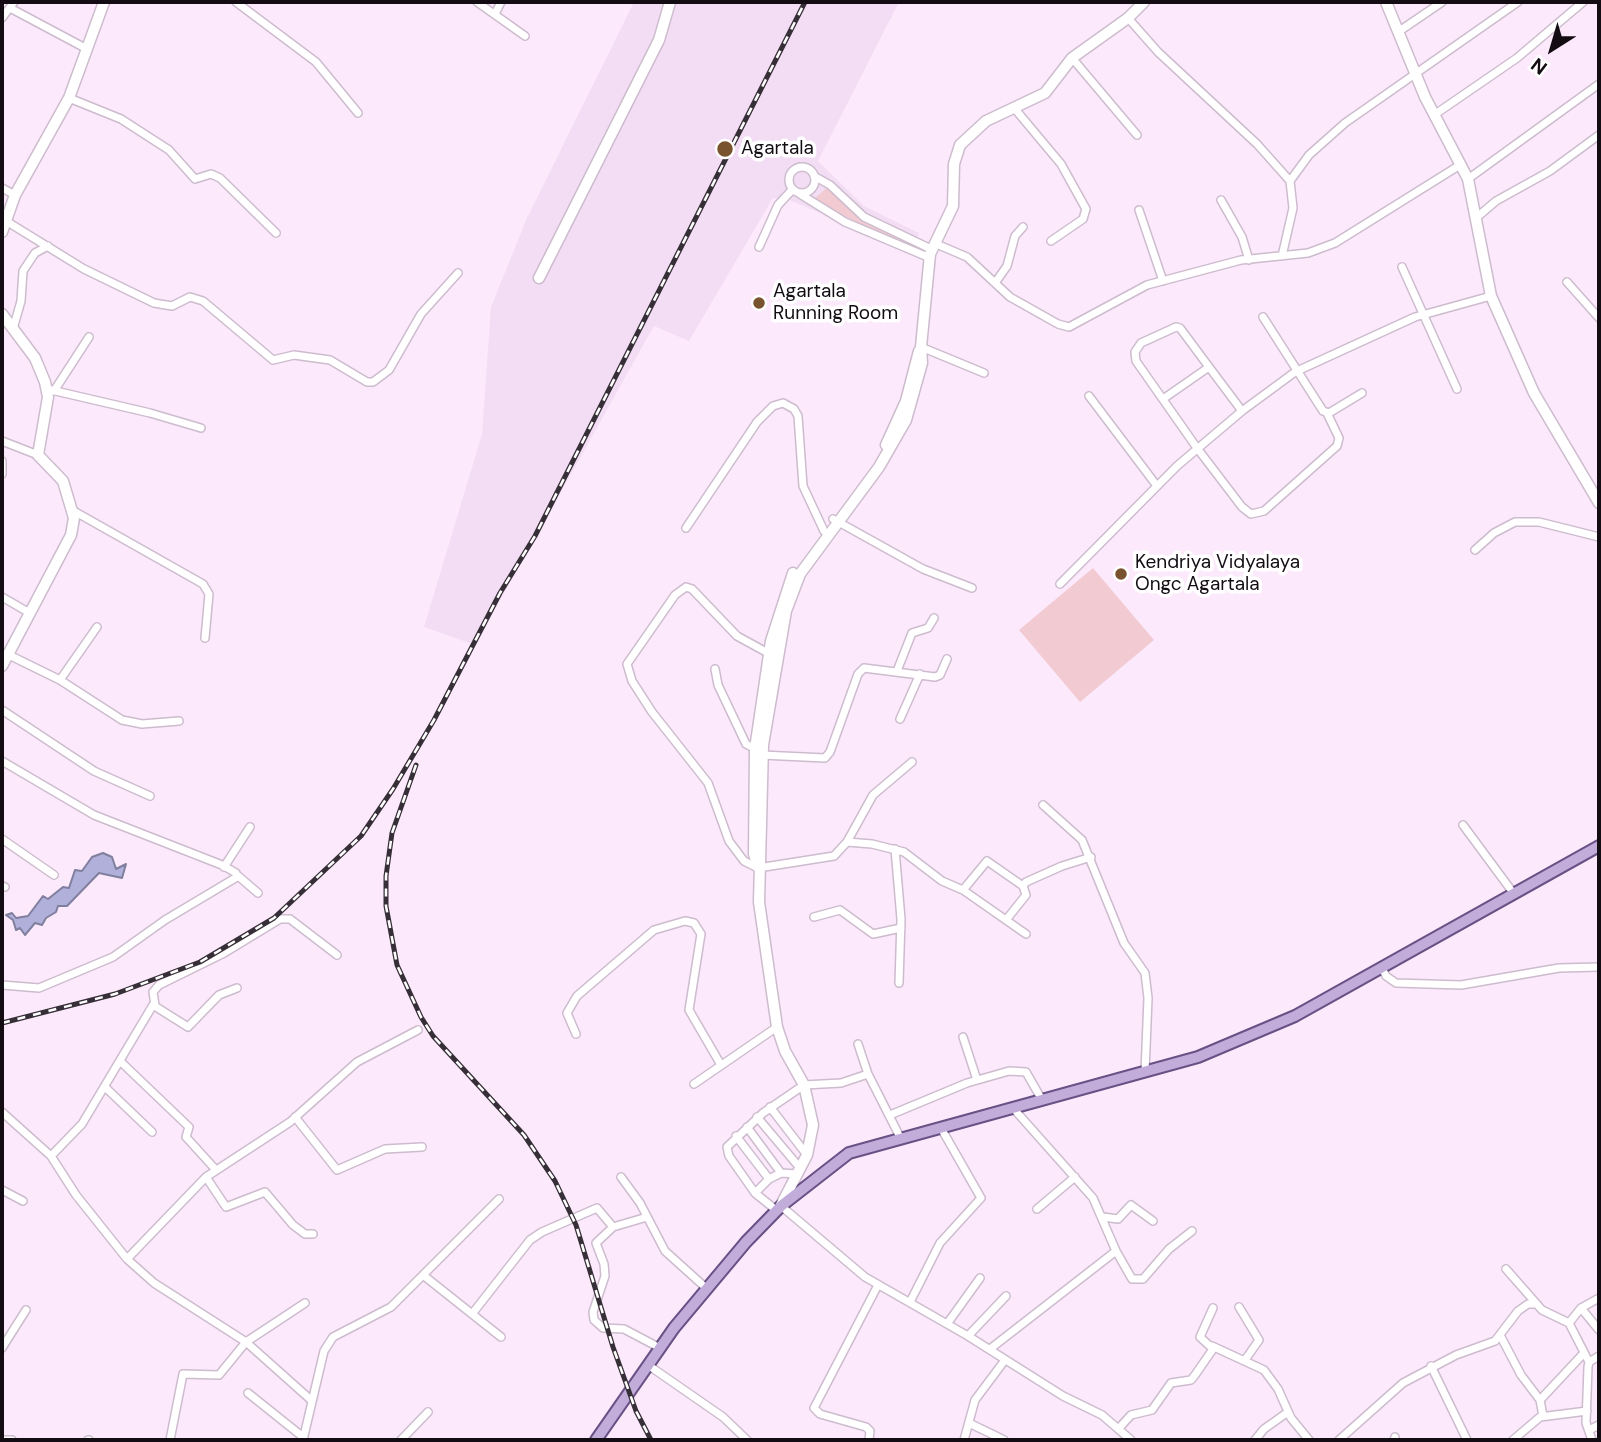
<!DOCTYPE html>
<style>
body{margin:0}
#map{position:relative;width:1601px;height:1442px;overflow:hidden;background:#fceafc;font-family:"DM Sans",sans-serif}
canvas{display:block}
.frame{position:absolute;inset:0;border:4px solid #130d13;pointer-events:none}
.north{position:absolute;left:1517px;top:14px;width:70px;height:70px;-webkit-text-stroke:5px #fff;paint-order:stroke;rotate:217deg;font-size:19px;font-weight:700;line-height:28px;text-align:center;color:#130d13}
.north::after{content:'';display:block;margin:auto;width:24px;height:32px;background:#130d13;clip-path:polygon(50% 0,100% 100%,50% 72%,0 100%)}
</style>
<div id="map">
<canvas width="1601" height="1442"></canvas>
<div class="frame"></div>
<div class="north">N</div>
</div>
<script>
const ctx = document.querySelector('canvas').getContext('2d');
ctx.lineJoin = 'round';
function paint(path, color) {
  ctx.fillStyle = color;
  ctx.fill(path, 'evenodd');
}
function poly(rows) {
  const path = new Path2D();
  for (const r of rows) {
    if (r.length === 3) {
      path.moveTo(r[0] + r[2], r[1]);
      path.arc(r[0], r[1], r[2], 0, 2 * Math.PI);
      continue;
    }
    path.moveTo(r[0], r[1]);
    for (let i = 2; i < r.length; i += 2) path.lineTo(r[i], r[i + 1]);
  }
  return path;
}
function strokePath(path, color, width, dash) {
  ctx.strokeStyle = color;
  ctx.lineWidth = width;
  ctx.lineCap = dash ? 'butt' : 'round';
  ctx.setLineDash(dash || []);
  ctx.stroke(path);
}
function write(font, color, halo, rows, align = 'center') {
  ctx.font = font + ' "DM Sans",sans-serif';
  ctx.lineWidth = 7;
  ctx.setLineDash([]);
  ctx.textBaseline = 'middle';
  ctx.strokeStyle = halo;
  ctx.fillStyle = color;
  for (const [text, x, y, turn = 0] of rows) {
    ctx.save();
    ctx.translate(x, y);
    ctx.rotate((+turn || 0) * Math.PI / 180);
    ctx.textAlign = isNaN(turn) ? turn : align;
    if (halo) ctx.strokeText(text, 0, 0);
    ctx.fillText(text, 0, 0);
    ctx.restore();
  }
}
paint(poly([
 [634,2,899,2,818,161,864,206,919,233,913,253,787,199,773,198,689,341,654,326,475,645,424,627,482,434,491,307,527,218]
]), '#f3ddf4');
paint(poly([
 [828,187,859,219,924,251,856,222,814,199],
 [1093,568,1154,640,1080,702,1019,630]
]), '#f2cad2');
const water = poly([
 [103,853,112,857,116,869,126,864,122,878,99,873,67,906,58,906,56,912,46,918,42,925,35,923,25,935,20,928,16,930,13,920,6,915,12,913,16,918,28,916,43,896,48,899,63,887,69,888,75,870,82,871,92,857,103,853]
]);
paint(water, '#b0b0da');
strokePath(water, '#817f9e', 2);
const street = poly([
 [236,2,316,62,358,113],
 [477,2,525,36],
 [10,8,87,49],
 [495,14,501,2],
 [2,18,14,2],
 [1128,18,1158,52,1257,144,1290,181,1293,208,1282,256],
 [1398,32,1442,2],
 [1072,58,1137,135],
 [69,98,121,119,169,150,195,179,211,174,220,178,276,233],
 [1015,109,1061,164,1086,209,1083,219,1051,241],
 [1434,115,1517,58,1583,2],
 [802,180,13],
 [814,176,830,185,864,217,931,249],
 [1468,179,1599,84],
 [1290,181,1309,155,1345,123,1518,2],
 [2,188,15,195],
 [800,194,845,222,930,258],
 [1221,200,1242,237,1249,260],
 [1139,210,1163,281],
 [1476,218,1496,201,1550,171,1599,135],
 [6,221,84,269,154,303,172,306,190,297,203,301,273,360,294,355,330,360,367,382,373,382,389,370,421,314,458,273],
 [934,243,967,257,1010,297,1058,324,1069,327,1147,285,1241,260,1308,253,1335,243,1460,165],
 [759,247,778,205,792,190],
 [1402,267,1457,389],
 [1567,282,1599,318],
 [995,283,1007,266,1015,236,1023,227],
 [1263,317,1323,411,1329,413,1362,393],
 [13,329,21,301,23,271,35,253,48,246],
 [921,347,984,373],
 [1209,367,1180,328,1176,327,1141,343,1135,352,1136,361,1197,448,1242,507,1251,514,1264,511,1337,446,1339,438,1327,413],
 [47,389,150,413,201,428],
 [54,391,89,337],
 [1089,396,1157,486],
 [1163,399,1209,367,1242,411],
 [2,441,38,455],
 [2,461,2,474],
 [72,510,203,584,209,594,205,638],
 [833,519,923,569,972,588],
 [686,528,757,422,773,406,783,403,794,409,798,416,803,486,824,531],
 [1475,550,1494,533,1515,522,1539,522,1599,537],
 [1060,584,1177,466,1242,411,1295,372,1415,317,1491,296],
 [2,597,28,612],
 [768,653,737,636,692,589,686,587,675,595,627,664,632,681,652,712,708,783,729,841,744,861,758,868,834,856,847,842,873,795,912,762],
 [7,654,60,680,122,720,142,724,179,721],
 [715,669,718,685,746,744,755,749],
 [897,671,912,633,928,628,934,618],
 [60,680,97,627],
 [2,710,94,771,150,796],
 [900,719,920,674],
 [762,755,825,758,830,752,858,674,864,668,935,677,940,675,947,659],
 [2,761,94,815,222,865,236,873,237,877,165,920,113,957,39,988,2,985],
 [1043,805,1082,840,1124,943,1145,973,1148,998,1145,1072],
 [1463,825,1514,894],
 [2,839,54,875],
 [847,842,872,844,904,852,942,881,963,890,1026,934],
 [895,849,901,919,899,983],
 [224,867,250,827],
 [237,875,258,893],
 [2,886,5,887],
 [963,890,987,861,1023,886],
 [814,917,840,910,873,934,901,928],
 [1006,920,1026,895,1023,886,1026,882,1062,866,1091,857],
 [1382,968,1386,976,1396,983,1461,985,1559,968,1599,967],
 [155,1005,153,992,159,985,224,953,280,919,290,919,337,955],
 [576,1034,567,1013,577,996,654,930,685,921,694,923,701,934,689,1010,721,1065],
 [963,1037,977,1080],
 [858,1044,868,1074],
 [120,1061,189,1127,186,1137,216,1170],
 [694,1084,777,1027],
 [106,1088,152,1132],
 [770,1107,807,1155],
 [1013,1108,1093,1198,1116,1251,1132,1279,1143,1279,1169,1249,1192,1231],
 [2,1112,51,1156,76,1195,127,1259,154,1283,246,1342,311,1400],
 [890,1115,967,1083,1009,1071,1026,1072,1042,1100],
 [295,1117,337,1170,385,1149,422,1147],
 [757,1117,800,1168],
 [747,1127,781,1173],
 [736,1136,769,1179],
 [51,1156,82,1124,153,1005,188,1027,219,995,237,988],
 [206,1177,226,1207,265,1192,293,1225,305,1234,313,1234],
 [621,1177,640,1203,665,1251,706,1288],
 [2,1190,23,1201],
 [755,1193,769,1179,781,1173,797,1174],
 [781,1206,865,1277,968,1336,1063,1396,1102,1415,1131,1440],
 [1037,1209,1075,1177],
 [776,1210,755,1193,729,1156,727,1147,763,1113,804,1085,841,1083,868,1074,901,1139],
 [1103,1217,1118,1219,1131,1205,1153,1221],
 [613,1227,596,1243,604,1264,605,1276,593,1312,594,1320,603,1328,624,1329,660,1348],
 [127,1259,206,1177,290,1122,357,1062,418,1030],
 [1506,1269,1542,1310,1569,1323],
 [423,1275,501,1337],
 [910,1302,940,1243,981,1198,941,1128],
 [1239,1307,1259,1340,1245,1360],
 [1581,1308,1599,1330],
 [472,1314,530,1240,542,1232,597,1208,613,1227,647,1217],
 [947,1324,980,1278],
 [1500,1335,1521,1375,1540,1400],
 [968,1336,1006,1296],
 [1212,1346,1264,1370,1278,1389,1291,1418,1309,1440],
 [2,1348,26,1310],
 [990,1349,1116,1251],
 [1589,1362,1569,1323,1581,1308,1599,1298],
 [648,1365,723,1417,747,1440],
 [1431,1366,1467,1440],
 [248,1393,303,1437],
 [1543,1416,1540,1400,1584,1353],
 [971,1424,1004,1440],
 [1120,1427,1131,1415,1152,1410,1171,1383,1191,1380,1195,1375,1213,1349,1200,1337,1213,1308],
 [1589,1430,1599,1425],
 [3,1440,12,1440],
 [88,1440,89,1440],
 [170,1440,183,1374,219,1375,246,1342,305,1303],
 [303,1440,324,1351,333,1337,391,1307,499,1199],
 [401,1440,428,1412],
 [869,1440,870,1431,866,1427,820,1414,814,1408,878,1285],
 [964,1440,975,1400,1005,1360],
 [1255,1440,1264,1429,1288,1412],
 [1339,1440,1403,1383,1456,1355,1495,1341,1518,1311,1528,1304,1535,1304],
 [1394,1440,1395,1437],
 [1513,1440,1540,1417,1587,1411],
 [1592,1440,1586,1423,1588,1367,1589,1362,1599,1356]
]);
const secondary = poly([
 [1386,2,1425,97,1468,179,1491,296,1534,393,1599,503],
 [2,232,15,195,69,98,104,2],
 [539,278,659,40,670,2],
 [2,314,35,358,45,382,48,397,38,455,63,481,74,518,71,535,2,666],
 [886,445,906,401,919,351],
 [758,867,754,854,755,749,771,641,793,573],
 [781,1205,807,1155,813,1125,804,1085,785,1051,777,1027,759,902,763,745,786,611,800,574,879,467,906,420,922,363,921,347,930,254,953,206,954,164,960,145,986,121,1045,93,1072,58,1128,18,1144,2]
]);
const primary = poly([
 [596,1440,674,1328,746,1242,781,1206,849,1153,1198,1057,1295,1016,1599,846]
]);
strokePath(street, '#cdbccd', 10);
strokePath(secondary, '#cdbccd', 13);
strokePath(primary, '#695085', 14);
strokePath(street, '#fff', 7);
strokePath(secondary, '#fff', 10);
strokePath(primary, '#c1acda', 10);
const rail = poly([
 [416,765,392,833,386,876,386,906,397,965,421,1017,433,1036,524,1135,555,1181,576,1225,613,1347,636,1411,651,1440],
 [2,1023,115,994,200,962,274,918,361,836,393,789,434,720,500,593,535,536,805,2]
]);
strokePath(rail, '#372f37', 5);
strokePath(rail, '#fff', 2.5, [8]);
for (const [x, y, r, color] of [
 [725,149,9,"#78532e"],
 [759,303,7,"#78532e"],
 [1121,574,7,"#78532e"]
]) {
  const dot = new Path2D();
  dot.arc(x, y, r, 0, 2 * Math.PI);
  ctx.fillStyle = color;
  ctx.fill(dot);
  strokePath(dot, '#fff', 2.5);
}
write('19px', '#130d13', '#fff', [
 ["Agartala",741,149],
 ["Agartala",773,292],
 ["Running Room",773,314],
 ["Kendriya Vidyalaya",1135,563],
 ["Ongc Agartala",1135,585]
], 'left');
</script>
